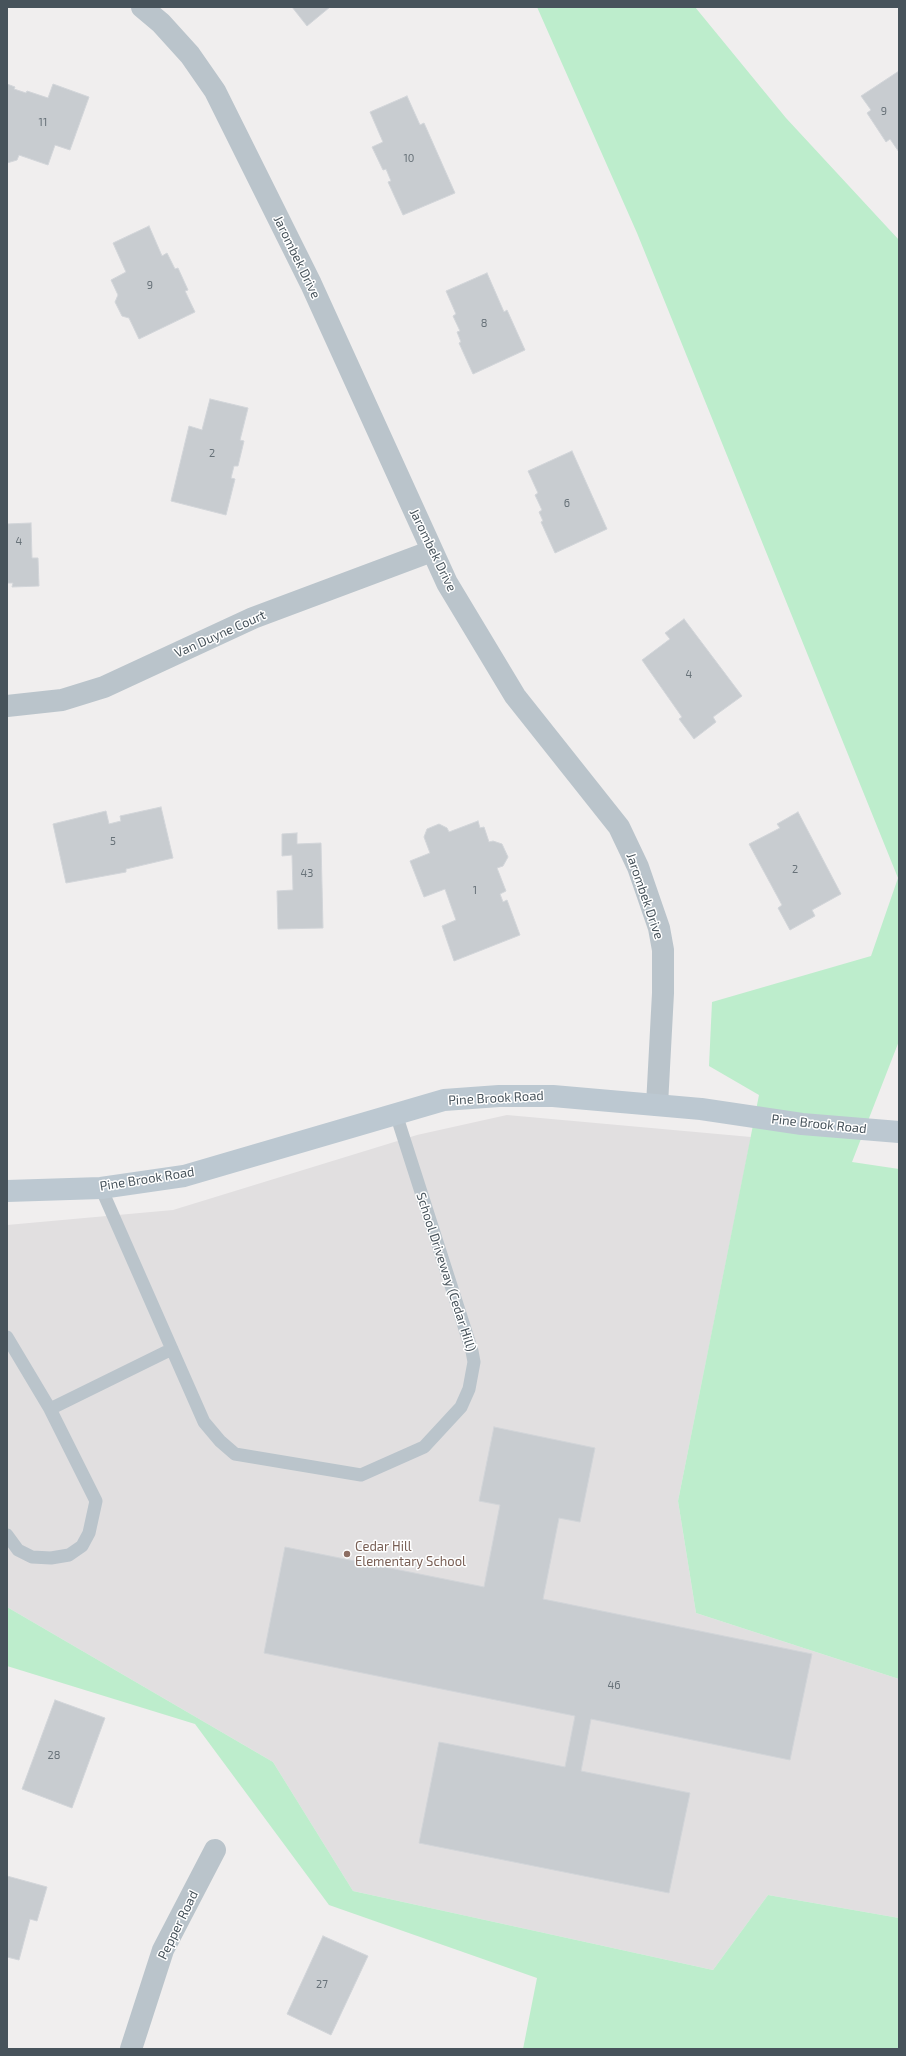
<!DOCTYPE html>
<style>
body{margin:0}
#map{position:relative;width:906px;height:2056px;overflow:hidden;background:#f0eeee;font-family:"Exo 2",sans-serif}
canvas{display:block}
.frame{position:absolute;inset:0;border:8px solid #47535b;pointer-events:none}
</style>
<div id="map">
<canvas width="906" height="2056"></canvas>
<div class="frame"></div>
</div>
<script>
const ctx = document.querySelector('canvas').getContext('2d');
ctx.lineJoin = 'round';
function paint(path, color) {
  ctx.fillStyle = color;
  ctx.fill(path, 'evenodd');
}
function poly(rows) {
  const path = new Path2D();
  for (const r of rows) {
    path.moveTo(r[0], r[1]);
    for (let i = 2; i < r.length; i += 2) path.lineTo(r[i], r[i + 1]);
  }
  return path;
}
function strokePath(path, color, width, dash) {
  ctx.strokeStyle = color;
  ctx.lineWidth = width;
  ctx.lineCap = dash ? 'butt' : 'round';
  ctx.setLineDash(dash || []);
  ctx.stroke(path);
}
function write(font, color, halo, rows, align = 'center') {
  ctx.font = font + ' "Exo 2",sans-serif';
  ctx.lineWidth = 3;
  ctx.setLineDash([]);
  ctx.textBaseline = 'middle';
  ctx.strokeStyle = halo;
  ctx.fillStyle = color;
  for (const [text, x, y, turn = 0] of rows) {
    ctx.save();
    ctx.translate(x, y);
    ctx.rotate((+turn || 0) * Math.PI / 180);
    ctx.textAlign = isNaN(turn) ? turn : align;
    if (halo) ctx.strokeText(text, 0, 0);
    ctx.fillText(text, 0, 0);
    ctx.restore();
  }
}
paint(poly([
 [507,1115,751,1137,678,1501,696,1613,899,1679,899,1918,768,1895,713,1970,353,1891,273,1762,7,1607,7,1225,173,1210,417,1135]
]), '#e1dfe0');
paint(poly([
 [537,7,695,7,786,118,899,240,899,1041,852,1162,899,1169,899,1679,696,1613,678,1501,759,1095,709,1066,712,1002,871,956,898,878,637,233],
 [7,1607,273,1762,353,1891,713,1970,768,1895,899,1918,899,2049,523,2049,537,1978,329,1905,195,1724,7,1666]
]), '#bdedcc');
const building = poly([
 [292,7,330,7,307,26,292,7],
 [899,71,899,152,890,139,886,142,867,113,871,110,861,96,899,71],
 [7,84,15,87,14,89,26,93,27,91,48,98,53,84,89,97,70,150,55,145,48,165,19,155,17,160,7,163,7,84],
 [407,96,420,125,424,123,455,193,403,215,388,182,391,181,386,169,383,170,372,147,383,142,370,112,407,96],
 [149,226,162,256,167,253,175,269,178,268,188,290,185,291,195,312,139,339,129,318,122,316,115,302,118,295,111,280,126,272,113,243,149,226],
 [487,273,504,312,507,310,525,350,473,374,459,343,461,342,457,332,460,331,453,316,456,314,446,291,487,273],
 [210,399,248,408,240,440,244,441,238,466,234,466,231,478,235,479,226,515,171,501,189,426,202,430,210,399],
 [572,451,607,529,555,553,541,522,543,521,539,512,542,510,535,495,538,493,528,471,572,451],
 [31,523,32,558,38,558,39,586,12,587,13,583,7,583,7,524,31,523],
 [684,619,742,696,713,717,716,722,694,739,679,719,682,717,642,660,670,639,665,633,684,619],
 [161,807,173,858,126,869,126,872,66,883,53,824,106,811,109,824,121,821,120,816,161,807],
 [798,812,841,894,812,910,815,916,790,930,778,908,782,905,749,844,780,828,777,824,798,812],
 [478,821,480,828,484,827,489,842,493,841,502,844,508,857,503,866,497,868,506,891,500,894,503,902,507,900,520,935,454,961,442,926,456,920,445,889,424,897,410,861,430,853,424,837,427,829,439,824,447,828,449,832,478,821],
 [297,833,297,844,321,843,323,928,278,929,277,891,293,890,292,855,282,856,282,834,297,833],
 [494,1427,595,1448,580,1522,559,1518,543,1599,812,1654,790,1760,591,1719,581,1771,690,1793,669,1893,419,1843,439,1742,565,1767,575,1716,264,1653,285,1547,484,1587,500,1505,479,1501,494,1427],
 [55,1700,105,1718,72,1808,22,1789,55,1700],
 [7,1876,47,1887,37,1921,30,1919,19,1960,7,1957,7,1876],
 [323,1936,368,1956,331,2035,287,2014,323,1936]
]);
paint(building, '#c8ccd0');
strokePath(building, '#d2d5d9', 1);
strokePath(poly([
 [101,1188,204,1422,220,1441,235,1454,361,1475,424,1447,461,1407,469,1389,474,1362,472,1351,396,1114],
 [7,1337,50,1409,96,1501,89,1533,82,1546,69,1555,51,1558,32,1557,18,1550,7,1535],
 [50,1409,172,1349]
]), '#bac4cb', 13);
strokePath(poly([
 [142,7,161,23,190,55,215,91,311,284,447,583,515,696,619,827,638,867,659,928,663,950,663,993,657,1105],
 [7,706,62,700,104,687,253,618,432,551],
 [131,2049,163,1950,215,1850]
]), '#bac4cb', 22);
strokePath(poly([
 [7,1191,101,1188,184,1176,444,1100,499,1096,553,1096,701,1109,802,1124,899,1132]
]), '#bcc8d1', 22);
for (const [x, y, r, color] of [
 [347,1554,4,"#8d6e63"]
]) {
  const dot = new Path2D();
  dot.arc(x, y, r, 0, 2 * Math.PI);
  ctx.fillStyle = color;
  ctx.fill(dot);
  strokePath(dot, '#fff', 1.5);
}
write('11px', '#677178', null, [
 ["9",884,111],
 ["11",43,122],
 ["10",409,158],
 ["9",150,285],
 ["8",484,323],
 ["2",212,453],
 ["6",567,503],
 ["4",19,541],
 ["4",689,674],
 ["5",113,841],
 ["2",795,869],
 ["43",307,873],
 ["1",475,890],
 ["46",614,1685],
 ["28",54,1755],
 ["27",322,1984]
]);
write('13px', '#47535b', '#fff', [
 ["Jarombek Drive",297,257,64],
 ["Jarombek Drive",433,550,64],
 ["Van Duyne Court",220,634,-24],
 ["Jarombek Drive",645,896,71],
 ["Pine Brook Road",496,1098,-3],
 ["Pine Brook Road",819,1124,6],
 ["Pine Brook Road",147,1179,-9],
 ["School Driveway (Cedar Hill)",446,1272,72],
 ["Pepper Road",178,1925,-64]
]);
write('13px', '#785e54', '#fff', [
 ["Cedar Hill",355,1547],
 ["Elementary School",355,1562]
], 'left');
</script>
